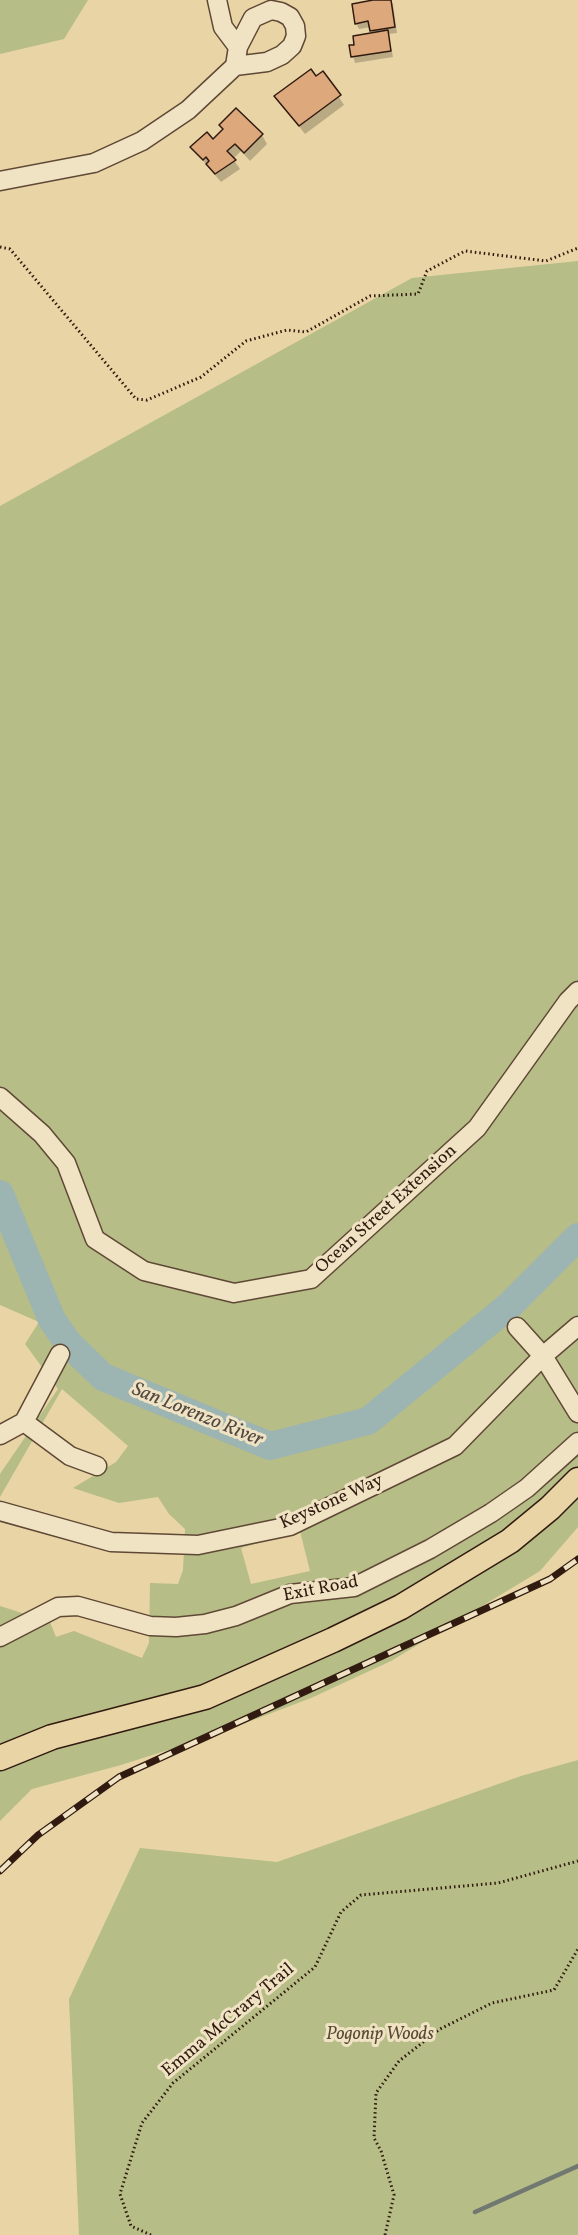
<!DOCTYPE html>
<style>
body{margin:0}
canvas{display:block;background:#e8d4a4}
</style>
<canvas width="578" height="2235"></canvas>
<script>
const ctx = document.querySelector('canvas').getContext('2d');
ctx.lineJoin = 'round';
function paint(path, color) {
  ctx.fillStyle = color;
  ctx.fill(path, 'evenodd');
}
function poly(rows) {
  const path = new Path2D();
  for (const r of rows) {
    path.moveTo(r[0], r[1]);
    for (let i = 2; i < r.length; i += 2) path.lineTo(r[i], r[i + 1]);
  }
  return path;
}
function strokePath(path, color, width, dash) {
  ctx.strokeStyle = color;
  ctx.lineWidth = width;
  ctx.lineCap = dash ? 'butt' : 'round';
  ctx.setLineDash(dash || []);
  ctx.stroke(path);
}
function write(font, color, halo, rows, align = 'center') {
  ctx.font = font + ' Vollkorn,serif';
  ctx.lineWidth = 6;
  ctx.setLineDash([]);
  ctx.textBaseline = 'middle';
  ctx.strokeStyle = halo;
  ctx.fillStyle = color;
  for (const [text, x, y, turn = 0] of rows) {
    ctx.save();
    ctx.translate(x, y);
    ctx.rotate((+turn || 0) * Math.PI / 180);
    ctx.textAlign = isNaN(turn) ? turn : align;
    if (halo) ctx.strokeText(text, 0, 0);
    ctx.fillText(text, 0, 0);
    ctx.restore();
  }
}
paint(poly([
 [0,0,88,0,64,39,0,54],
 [578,261,578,1527,540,1571,391,1661,311,1698,206,1738,121,1765,32,1789,0,1821,0,1606,50,1622,56,1637,74,1631,142,1658,149,1643,150,1583,178,1584,183,1570,185,1529,169,1514,158,1497,119,1503,73,1488,116,1462,128,1446,62,1389,0,1497,0,1474,58,1389,25,1344,39,1322,0,1305,0,506,412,278],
 [300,1531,310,1571,251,1584,241,1548],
 [578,1760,578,2235,79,2235,69,1999,140,1848,277,1862,521,1776]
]), '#b6bd86');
paint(poly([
 [382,0,390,0,393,4,397,33,388,34,393,57,355,63,351,47,373,34,371,27,359,29,356,23],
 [323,73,344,105,305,134,276,97],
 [236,111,262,135,267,144,250,161,241,151,233,159,240,169,221,182,192,148,213,141,224,131]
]), '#0003');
strokePath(poly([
 [475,2212,578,2166]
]), '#717771', 4.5);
strokePath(poly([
 [0,1194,52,1320,69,1344,103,1377,270,1446,368,1421,510,1305,578,1237]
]), '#9cb5b2', 28);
const building = poly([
 [373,0,391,0,395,27,370,31,368,21,355,24,352,4,373,0],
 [388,30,391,51,351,57,349,45,354,45,353,36,388,30],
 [311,69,316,76,323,71,341,95,299,126,274,96,311,69],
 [236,108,263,134,244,153,235,144,227,151,236,160,215,174,206,164,209,161,206,157,203,160,190,147,207,132,213,139,223,129,219,125,236,108]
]);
paint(building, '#dca87c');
strokePath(building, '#311a10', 1.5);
const minor = poly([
 [217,0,223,27,238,47],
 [0,181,94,163,142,141,188,110,235,66,267,62,282,55,292,46,296,36,295,26,290,17,281,12,271,10,253,18,238,47,235,66],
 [0,1097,42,1134,66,1163,95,1239,144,1271,234,1293,311,1279,477,1128,568,1001,578,991],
 [517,1327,543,1356,578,1413],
 [24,1422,70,1456,97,1466],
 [0,1435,24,1422,60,1354],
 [0,1511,111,1542,198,1545,290,1526,455,1446,543,1356,578,1326],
 [0,1637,58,1607,78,1606,150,1626,176,1627,205,1624,236,1616,290,1594,354,1587,430,1549,491,1513,527,1488,578,1442]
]);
const major = poly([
 [0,1758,52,1737,205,1697,333,1640,401,1607,510,1541,550,1508,578,1480]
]);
strokePath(minor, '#5f4835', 21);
strokePath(major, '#311a10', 27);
strokePath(poly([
 [0,247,10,249,136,399,147,400,201,377,246,341,287,330,306,332,370,296,418,294,427,271,465,251,546,261,578,248],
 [151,2235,131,2226,120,2194,142,2123,173,2083,315,1967,341,1912,361,1895,498,1883,578,1861],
 [385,2235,394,2195,381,2151,374,2138,376,2093,399,2061,440,2029,492,2003,554,1990,578,1949]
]), '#311a10', 3, [1.5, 3]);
strokePath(minor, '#f0e3c4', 18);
strokePath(major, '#e8d4a4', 24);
const rail = poly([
 [0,1871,38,1835,119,1777,550,1579,578,1559]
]);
strokePath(rail, '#311a10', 7);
strokePath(rail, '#f0e3c4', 4.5, [14]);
write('18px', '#311a10', '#f0e3c4', [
 ["Ocean Street Extension",387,1210,-42],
 ["Keystone Way",332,1503,-24],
 ["Exit Road",321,1590,-11],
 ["Emma McCrary Trail",229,2021,-40]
]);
write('italic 18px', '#594b33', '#f0e3c4', [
 ["Pogonip Woods",380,2036]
]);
write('italic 20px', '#514841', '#f0e3c4', [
 ["San Lorenzo River",197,1416,22]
]);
</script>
